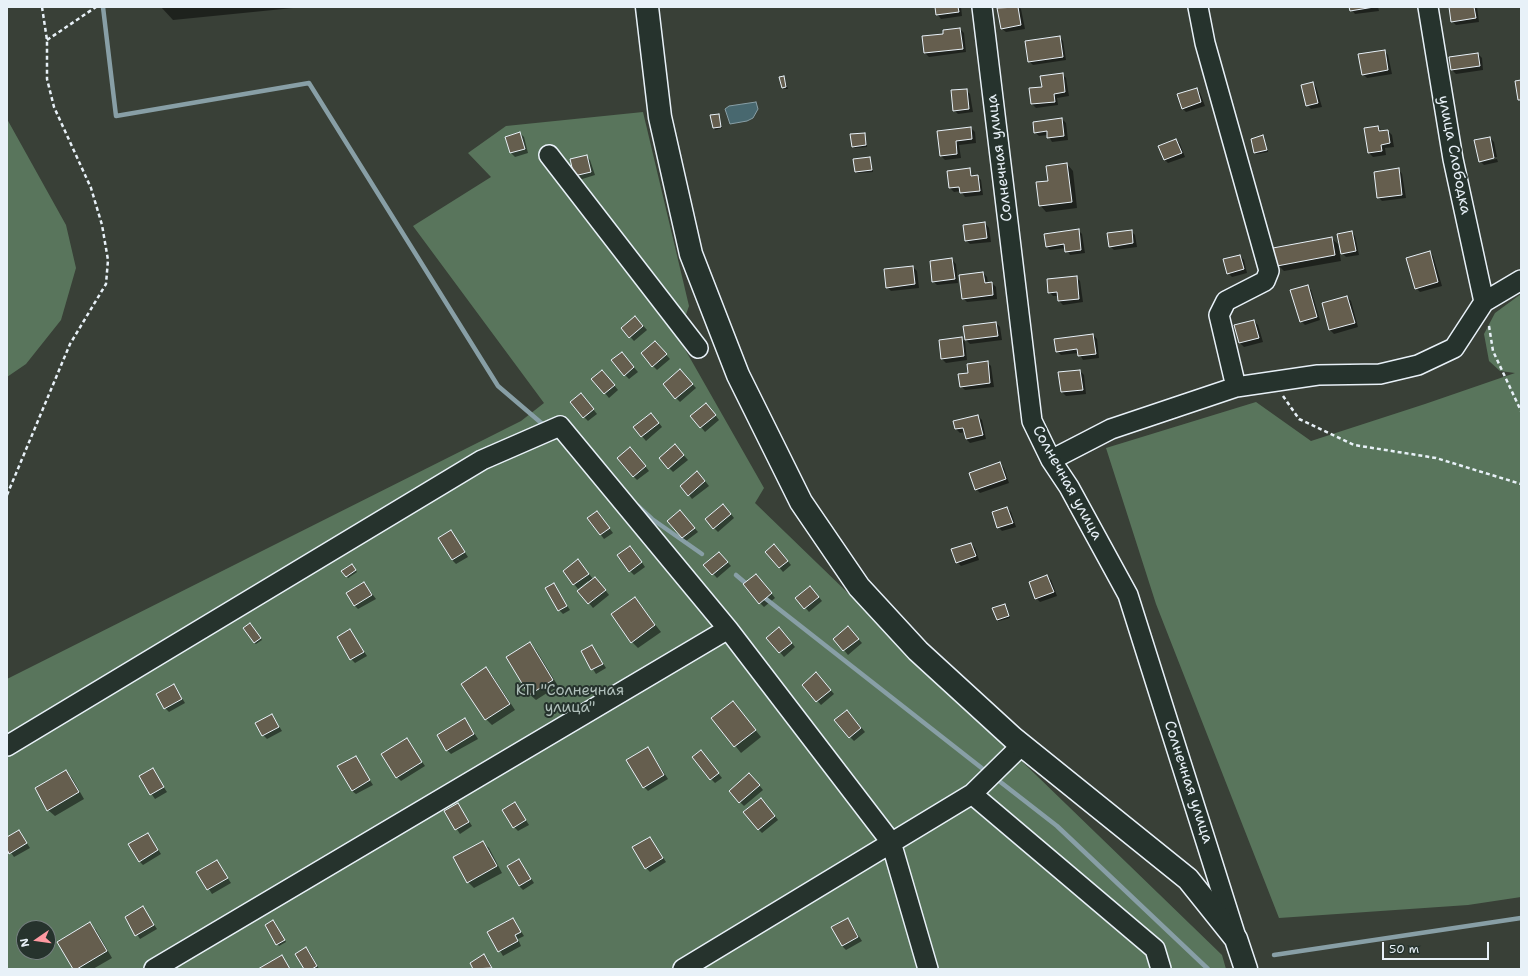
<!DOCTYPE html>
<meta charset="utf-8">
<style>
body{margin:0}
#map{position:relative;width:1528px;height:976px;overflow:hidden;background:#394037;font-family:"Shantell Sans",sans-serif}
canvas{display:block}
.frame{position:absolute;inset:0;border:8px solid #e8f1f8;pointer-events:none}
.north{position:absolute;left:16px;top:920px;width:40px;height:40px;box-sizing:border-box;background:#26332d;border:1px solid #747f7e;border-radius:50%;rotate:257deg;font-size:11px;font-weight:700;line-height:16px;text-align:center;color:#e8f1f8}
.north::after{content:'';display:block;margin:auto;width:14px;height:18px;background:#ff9aa2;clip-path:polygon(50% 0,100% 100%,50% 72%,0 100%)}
.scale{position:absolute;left:1382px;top:942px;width:107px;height:18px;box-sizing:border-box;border:2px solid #e8f1f8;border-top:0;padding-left:5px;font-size:12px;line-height:14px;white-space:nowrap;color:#e8f1f8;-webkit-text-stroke:3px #26332d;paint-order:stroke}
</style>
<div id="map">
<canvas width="1528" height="976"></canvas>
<div class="frame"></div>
<div class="north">N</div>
<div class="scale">50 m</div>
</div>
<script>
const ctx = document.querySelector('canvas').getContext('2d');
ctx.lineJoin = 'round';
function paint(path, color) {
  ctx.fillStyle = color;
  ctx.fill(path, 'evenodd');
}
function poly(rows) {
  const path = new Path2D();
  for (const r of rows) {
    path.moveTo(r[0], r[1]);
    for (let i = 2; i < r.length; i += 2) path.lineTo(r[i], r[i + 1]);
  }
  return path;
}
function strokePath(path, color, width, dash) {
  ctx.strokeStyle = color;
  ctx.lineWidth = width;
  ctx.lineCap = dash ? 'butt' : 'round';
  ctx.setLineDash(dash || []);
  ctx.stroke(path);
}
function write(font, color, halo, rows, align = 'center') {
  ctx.font = font + ' "Shantell Sans",sans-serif';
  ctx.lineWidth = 4;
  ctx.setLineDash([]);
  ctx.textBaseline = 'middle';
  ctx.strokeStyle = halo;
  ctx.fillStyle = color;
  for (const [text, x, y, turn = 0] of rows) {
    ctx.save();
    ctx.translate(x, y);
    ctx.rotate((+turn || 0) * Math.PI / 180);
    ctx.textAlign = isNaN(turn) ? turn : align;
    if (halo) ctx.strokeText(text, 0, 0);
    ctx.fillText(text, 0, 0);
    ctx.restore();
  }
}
paint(poly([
 [643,112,689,306,678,337,764,488,755,503,1222,955,1226,969,7,969,7,679,521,421,544,403,413,226,491,177,468,153,506,126],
 [24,928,48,928,48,952,24,952],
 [7,119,66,225,76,268,61,320,26,364,7,377],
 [1521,294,1521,897,1468,905,1279,918,1156,604,1106,448,1256,402,1311,441,1425,404,1515,373,1500,371,1489,361,1484,334,1495,313]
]), '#59755c');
const water = poly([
 [756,102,758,109,753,118,747,121,730,124,725,109,729,106,756,102]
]);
paint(water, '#48686f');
strokePath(water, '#889fa6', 1);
paint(poly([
 [161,7,303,7,173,20],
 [936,7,961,7,962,16,941,19,937,14],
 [1005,7,1019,7,1021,9,1025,29,1006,32,1001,28,998,8],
 [1350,7,1378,7,1379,11,1355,14],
 [1450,7,1477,7,1479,22,1456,25,1452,21],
 [960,29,964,33,966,52,929,57,925,53,944,35],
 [1059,37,1063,41,1066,60,1033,65,1029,61],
 [1384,51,1388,55,1392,74,1367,78,1363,74],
 [1478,54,1482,58,1483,70,1456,74,1452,70,1450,58],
 [1062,74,1066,78,1069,96,1057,98,1058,105,1036,108,1032,104,1030,89,1043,88],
 [784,77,788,89,785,89,783,88],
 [1312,83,1316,87,1322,107,1311,109,1307,105],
 [1196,89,1200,93,1205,106,1186,112,1182,108],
 [966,90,970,94,973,112,958,114,954,110],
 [718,115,722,128,715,130,714,128],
 [1062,119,1066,123,1068,140,1052,142,1048,135,1039,136,1035,132],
 [1378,127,1382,131,1388,131,1392,135,1394,147,1385,148,1386,155,1373,157,1369,153],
 [971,128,975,132,976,143,959,145,961,158,945,160,941,156,938,132],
 [520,133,524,137,528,153,515,157,511,153,507,137],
 [864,134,867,147,855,148,853,147],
 [1263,136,1268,152,1257,154,1255,153],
 [1490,138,1494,142,1497,157,1482,160,1482,162,1497,159,1498,162,1484,165,1480,161],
 [1176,140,1180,144,1185,157,1168,163,1164,159],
 [586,156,590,160,595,175,579,180,575,176],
 [870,158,873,172,858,173,856,172],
 [1067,164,1073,171,1077,208,1046,212,1040,205,1049,181],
 [969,169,974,177,977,176,981,180,983,195,965,197,961,191,954,192,950,188],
 [1398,169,1402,174,1406,198,1382,201,1378,197],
 [985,223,989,228,991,242,970,244,966,240],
 [1078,230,1082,234,1085,253,1070,255,1066,248,1050,250,1046,246],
 [1131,231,1135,235,1137,247,1114,250,1110,246],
 [1351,232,1355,236,1359,255,1346,257,1342,253],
 [1331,238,1338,244,1341,261,1284,271,1278,265],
 [1429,252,1433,256,1442,286,1420,292,1416,288],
 [1240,256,1244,260,1247,273,1232,277,1228,273],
 [952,260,956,264,958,283,937,285,933,281],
 [913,267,917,271,919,288,891,291,887,287],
 [983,273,987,277,988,284,992,283,996,287,997,299,967,302,963,298],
 [1076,277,1080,281,1083,302,1063,305,1059,301,1059,296,1053,296,1049,292],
 [1307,286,1311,290,1320,320,1305,325,1301,321],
 [1347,297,1351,301,1358,327,1334,334,1330,330,1323,304],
 [639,321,647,330,634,341,622,328],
 [1254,321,1258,325,1263,342,1244,347,1240,343,1235,326],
 [996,323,1000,327,1002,340,970,344,966,340],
 [1093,335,1097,339,1099,358,1083,360,1079,353,1061,355,1057,351],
 [961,338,965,342,967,360,946,363,942,359],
 [659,347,670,359,657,370,653,366],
 [625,357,638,372,629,379,625,375],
 [987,362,991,366,994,387,965,390,961,386,969,374],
 [1080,371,1084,375,1086,394,1066,396,1062,392,1059,373],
 [606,375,618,390,609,398,593,379],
 [684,375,696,388,680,402,676,398],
 [585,399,597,414,588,421,584,417],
 [710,408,719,420,705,432,692,416],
 [978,416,982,420,986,439,970,443,966,439,965,432,960,433,956,429,954,422],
 [655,418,662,427,646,441,635,428],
 [679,450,688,460,673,472,669,468],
 [634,452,649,471,637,480,633,476],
 [1000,464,1004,468,1009,483,980,493,976,489],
 [701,476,709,486,692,499,689,495],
 [1007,508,1011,512,1016,527,1002,531,998,527],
 [727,509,734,518,718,532,714,528],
 [597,512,613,533,604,539,589,519],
 [684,516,698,532,686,541,682,538],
 [451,531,468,557,456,564,452,560],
 [971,544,975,548,979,560,961,566,957,562],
 [778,549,791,565,783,572,766,552],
 [634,551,645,567,634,575,630,571],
 [723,557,731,566,717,578,705,565],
 [578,560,593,579,599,582,609,595,593,608,579,591,589,583,588,581,578,589,564,571],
 [353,567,357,572,348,578,347,577],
 [1047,576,1051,580,1057,596,1040,602,1036,598],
 [760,579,775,598,764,607,760,603],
 [364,583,376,599,358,609,354,605],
 [553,585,570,610,563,614,559,610],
 [814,591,822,601,809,612,797,598],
 [634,598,661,632,638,648,632,642],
 [1004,605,1010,618,999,621,997,620],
 [252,626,262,640,256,644,254,643],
 [350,630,367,656,355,663,351,659],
 [783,632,795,647,784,657,768,638],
 [852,632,862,643,848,655,835,639],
 [530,643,536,650,558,686,536,700,529,694],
 [592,646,606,668,596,674,582,652],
 [486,669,492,675,515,710,492,725,486,719],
 [820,678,834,694,821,705,803,685],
 [174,685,185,703,169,712,165,708],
 [733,702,761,737,741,753,713,718],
 [272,715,282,731,267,739,263,735],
 [851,715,865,732,854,741,850,737],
 [465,719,478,739,451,754,447,750],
 [406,739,425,766,401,781,397,777],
 [648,748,668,779,648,791,644,787],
 [705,756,722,778,715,783,711,779],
 [355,757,373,785,356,794,352,791],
 [152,770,167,792,155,799,140,777],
 [66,771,72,778,84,799,55,816,48,810],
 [753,778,763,790,744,806,740,802],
 [515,803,529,825,518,831,514,827],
 [765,803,778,820,762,833,758,829],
 [458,804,472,826,460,834,445,811],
 [19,831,30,848,14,857,7,847,7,838],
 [148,834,161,854,143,865,139,861],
 [650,838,666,862,650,872,646,868],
 [482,842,489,848,502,873,474,888,468,882],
 [519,860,534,883,523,890,519,886],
 [216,861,231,883,212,894,198,872],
 [143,908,157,929,140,939,126,918],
 [513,919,524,936,518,939,521,946,503,956,489,932],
 [848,919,862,941,846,950,842,946],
 [275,923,286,942,279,946,266,926],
 [90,924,96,930,112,958,93,969,74,969],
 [306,948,310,952,319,969,305,969],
 [484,955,488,959,493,969,475,969,471,963]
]), '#0007');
strokePath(poly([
 [103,7,116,116,309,83,498,386,546,427],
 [638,506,652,519,702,554],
 [736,575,749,586],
 [761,595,988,773],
 [994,777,1057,826,1208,969],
 [1274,955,1521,918]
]), '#889fa6', 4.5);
const building = poly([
 [935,7,958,7,959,12,936,15,935,7],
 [1018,7,1021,25,1001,29,997,8,1018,7],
 [1349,7,1374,7,1350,11,1349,7],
 [1449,7,1474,7,1476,18,1451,22,1449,7],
 [960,28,963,49,924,53,922,36,943,34,943,30,960,28],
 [1060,36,1063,57,1028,62,1025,41,1060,36],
 [1385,50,1388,70,1362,75,1358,54,1385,50],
 [1478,53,1480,66,1451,70,1449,57,1478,53],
 [1063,73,1065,92,1054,94,1055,102,1031,104,1029,88,1042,87,1040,76,1063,73],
 [784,76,786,87,782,88,779,77,784,76],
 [1521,80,1521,100,1518,100,1515,81,1521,80],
 [1313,82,1318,103,1306,106,1301,85,1313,82],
 [1197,88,1201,102,1182,109,1177,94,1197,88],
 [967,89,969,109,953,111,951,90,967,89],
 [719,114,721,127,713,128,710,115,719,114],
 [1062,118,1064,136,1047,138,1047,131,1034,133,1033,122,1062,118],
 [1378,126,1379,131,1388,130,1390,143,1381,145,1382,151,1368,153,1364,128,1378,126],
 [971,127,972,139,956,141,957,154,940,156,937,131,971,127],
 [520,132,525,149,510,153,505,137,520,132],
 [865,133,866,145,852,147,850,134,865,133],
 [1263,135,1267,150,1254,153,1251,139,1263,135],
 [1490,137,1494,158,1479,162,1474,140,1490,137],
 [1176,139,1182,153,1164,160,1158,146,1176,139],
 [587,155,591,172,574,176,570,159,587,155],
 [870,157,872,170,855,172,853,159,870,157],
 [1067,163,1072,202,1039,206,1036,182,1048,181,1046,166,1067,163],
 [970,168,971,176,978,175,980,191,960,193,959,187,949,188,947,171,970,168],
 [1399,168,1402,195,1377,198,1374,172,1399,168],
 [985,222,987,238,965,241,963,225,985,222],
 [1079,229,1081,250,1065,252,1064,244,1046,247,1044,234,1079,229],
 [1132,230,1133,243,1109,247,1107,233,1132,230],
 [1352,231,1356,251,1341,254,1337,234,1352,231],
 [1332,237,1335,255,1277,266,1273,248,1332,237],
 [1430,251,1438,282,1415,289,1406,258,1430,251],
 [1240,255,1244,269,1227,274,1223,259,1240,255],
 [952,258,955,279,932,282,930,261,952,258],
 [913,266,915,284,886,288,884,269,913,266],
 [983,272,985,283,992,282,993,295,962,299,959,275,983,272],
 [1077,276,1079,299,1058,301,1057,292,1048,293,1047,279,1077,276],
 [1308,285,1317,317,1300,322,1290,290,1308,285],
 [1347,296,1355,323,1329,330,1322,303,1347,296],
 [635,316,643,326,629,338,621,328,635,316],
 [1254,320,1259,338,1239,343,1234,325,1254,320],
 [996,322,998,336,965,340,963,326,996,322],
 [1093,334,1096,354,1078,356,1077,349,1056,352,1054,339,1093,334],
 [962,337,964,356,941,359,939,340,962,337],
 [655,341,667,354,652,367,641,353,655,341],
 [622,352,634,367,624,376,611,360,622,352],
 [988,361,990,383,960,387,958,374,968,373,967,364,988,361],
 [680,369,693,384,675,399,663,384,680,369],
 [602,370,615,385,604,394,591,379,602,370],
 [1080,370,1083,390,1061,392,1058,372,1080,370],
 [581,393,594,409,583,418,570,402,581,393],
 [706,403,716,415,700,428,690,416,706,403],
 [651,413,659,423,641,437,633,427,651,413],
 [978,415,983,435,966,439,963,428,955,429,953,421,978,415],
 [675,444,684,455,668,469,659,458,675,444],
 [630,447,646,466,633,477,617,458,630,447],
 [1000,462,1006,479,975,490,969,473,1000,462],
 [697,471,705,481,688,496,680,486,697,471],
 [723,504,731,514,713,529,705,519,723,504],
 [1007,507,1013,523,997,528,992,512,1007,507],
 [680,510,695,528,682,538,667,521,680,510],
 [597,511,610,528,600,535,587,518,597,511],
 [451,530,465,552,452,560,438,538,451,530],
 [971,543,976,556,956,563,951,549,971,543],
 [774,544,788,561,779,568,765,552,774,544],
 [630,546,642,562,629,572,617,555,630,546],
 [719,552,728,562,712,575,703,565,719,552],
 [578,559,589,574,573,585,563,571,578,559],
 [352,564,356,570,346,577,341,571,352,564],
 [756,574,772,593,759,604,743,584,756,574],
 [1047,575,1054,592,1035,599,1029,582,1047,575],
 [595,577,606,590,588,604,577,591,595,577],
 [364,582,372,595,354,606,346,593,364,582],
 [554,583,567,606,558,611,545,588,554,583],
 [810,586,819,597,804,609,795,598,810,586],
 [635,597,655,625,631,643,611,614,635,597],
 [1005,604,1009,616,997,620,992,608,1005,604],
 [250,623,261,638,254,643,243,628,250,623],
 [848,626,859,639,843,651,833,639,848,626],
 [779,627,792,643,779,653,766,638,779,627],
 [350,629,364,652,350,660,337,637,350,629],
 [530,642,553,680,529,695,506,657,530,642],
 [592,645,603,664,591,670,581,651,592,645],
 [486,667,510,704,485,720,461,684,486,667],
 [816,672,831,690,816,702,802,685,816,672],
 [174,684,182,699,164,709,156,694,174,684],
 [733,701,756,730,734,747,711,718,733,701],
 [847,710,861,728,849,738,834,720,847,710],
 [272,714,279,727,262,736,255,723,272,714],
 [465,718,474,734,446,751,437,735,465,718],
 [407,738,422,762,396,778,381,754,407,738],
 [648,747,664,775,643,788,626,760,648,747],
 [701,750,719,773,710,780,692,757,701,750],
 [356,756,370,780,352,791,337,766,356,756],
 [153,768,164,787,150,795,139,776,153,768],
 [66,770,79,792,47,811,35,788,66,770],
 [749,773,760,785,739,803,729,791,749,773],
 [761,798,775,816,758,830,743,812,761,798],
 [515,802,526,820,513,828,502,810,515,802],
 [458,803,469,822,455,830,444,811,458,803],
 [19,830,27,843,9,854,7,849,7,837,19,830],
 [148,833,158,850,139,862,128,844,148,833],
 [650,837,663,858,645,869,632,847,650,837],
 [483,841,497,866,467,883,453,857,483,841],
 [519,859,531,879,519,886,507,866,519,859],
 [217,860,228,878,207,890,196,872,217,860],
 [143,906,154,925,135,936,125,917,143,906],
 [513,918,521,932,515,935,518,941,498,952,487,932,513,918],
 [848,918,858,937,842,946,831,927,848,918],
 [273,920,285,940,276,945,265,925,273,920],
 [90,922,107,951,77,969,73,969,57,942,90,922],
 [306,947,317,966,312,969,304,969,295,954,306,947],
 [484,954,492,968,473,969,470,963,484,954],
 [282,955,290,969,258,969,282,955]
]);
paint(building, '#655e4e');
strokePath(building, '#e8f1f8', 1);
const minor = poly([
 [982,7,1032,421,1051,460,1069,487,1128,595,1236,937],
 [1198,7,1205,43,1269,271,1265,281,1226,301,1219,315,1236,387],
 [1428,7,1453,159,1484,302],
 [549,155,698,348],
 [1051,460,1111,429,1236,387,1318,375,1380,374,1418,365,1454,348,1484,302,1521,280],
 [7,746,482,460,560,426,728,629],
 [972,794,1155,949,1161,969],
 [154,969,728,629,891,842,928,969],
 [683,969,972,794,1022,745]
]);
const major = poly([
 [647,7,660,117,691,254,738,375,801,502,859,587,918,651,1013,738,1188,879,1236,939,1246,969]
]);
strokePath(minor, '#e8f1f8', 22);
strokePath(major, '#e8f1f8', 25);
strokePath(poly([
 [47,40,96,7],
 [1489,326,1493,351,1521,411],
 [1283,396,1299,419,1354,445,1436,458,1521,484],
 [7,495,70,344,106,284,108,260,102,225,91,188,54,107,47,79,47,40,42,7]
]), '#e8f1f8', 2.5, [4, 3]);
strokePath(minor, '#26332d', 19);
strokePath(major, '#26332d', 22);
write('15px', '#e8f1f8', '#26332d', [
 ["улица Слободка",1454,155,79],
 ["Солнечная улица",1000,158,-97],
 ["Солнечная улица",1067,483,61],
 ["Солнечная улица",1188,782,72]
]);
write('15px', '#afbfba', '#26332d', [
 ["КП \"Солнечная",570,691],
 ["улица\"",570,708]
]);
</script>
